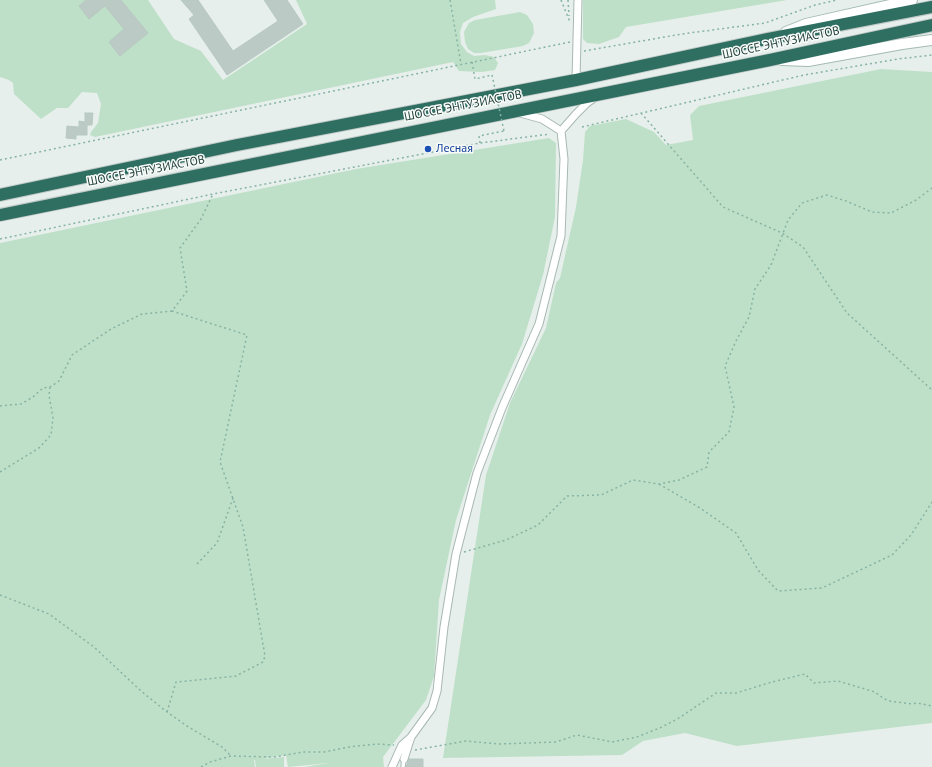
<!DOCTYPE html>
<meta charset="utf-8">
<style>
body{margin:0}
canvas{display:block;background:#e6efeb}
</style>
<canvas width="932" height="767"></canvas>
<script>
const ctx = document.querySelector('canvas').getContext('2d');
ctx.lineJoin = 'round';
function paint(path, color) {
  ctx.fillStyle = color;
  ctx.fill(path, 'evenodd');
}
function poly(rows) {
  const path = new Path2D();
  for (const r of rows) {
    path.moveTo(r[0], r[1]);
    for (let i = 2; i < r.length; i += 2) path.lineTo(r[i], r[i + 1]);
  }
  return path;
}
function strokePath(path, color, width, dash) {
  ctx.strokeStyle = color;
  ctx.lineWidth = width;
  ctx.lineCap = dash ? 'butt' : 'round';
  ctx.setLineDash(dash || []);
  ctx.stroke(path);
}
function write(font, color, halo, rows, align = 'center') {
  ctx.font = font + ' "PT Sans",sans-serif';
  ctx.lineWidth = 3;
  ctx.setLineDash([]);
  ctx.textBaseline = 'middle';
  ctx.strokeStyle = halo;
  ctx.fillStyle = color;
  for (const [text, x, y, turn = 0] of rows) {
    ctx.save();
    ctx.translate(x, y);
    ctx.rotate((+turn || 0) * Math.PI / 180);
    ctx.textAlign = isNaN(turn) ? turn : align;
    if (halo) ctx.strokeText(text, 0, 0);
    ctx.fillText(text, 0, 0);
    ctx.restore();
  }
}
paint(poly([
 [0,0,148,0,174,39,201,51,223,80,307,24,296,0,495,0,496,9,473,17,463,23,460,32,461,44,467,52,474,56,485,55,494,57,498,63,495,70,482,72,459,71,453,62,95,137,90,135,91,132,98,123,101,104,97,93,82,92,68,108,57,108,41,119,14,94,13,83,9,80,0,77],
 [583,0,787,0,626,27,619,37,599,44,587,43,583,39],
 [520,12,527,15,533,24,534,33,529,43,523,46,481,53,474,53,468,49,465,42,464,32,469,23,475,20],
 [881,69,932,72,932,723,737,746,685,733,643,741,622,755,443,758,486,475,510,403,546,328,556,283,560,278,576,207,583,160,585,132,590,126,626,119,654,132,666,145,693,140,690,115,699,106],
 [549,138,556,143,555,217,543,275,522,344,490,415,456,520,439,600,434,676,426,700,383,757,384,767,304,767,329,763,288,767,286,755,262,759,284,757,284,767,256,767,255,760,254,760,255,767,0,767,0,243,356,169]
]), '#bfe0c8');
const building = poly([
 [86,0,121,0,148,33,120,56,109,42,124,29,105,6,89,19,79,6,86,0],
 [181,0,198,0,233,51,278,21,264,0,287,0,303,24,227,75,189,19,194,15,181,0],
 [85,113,93,113,92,125,87,125,87,135,76,135,76,139,66,138,67,126,79,127,79,121,85,122,85,113],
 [409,759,423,759,423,767,406,767,409,759]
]);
paint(building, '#bbcac4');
strokePath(building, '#b8c9c2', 1);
const lane = poly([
 [403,767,404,759]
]);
const street = poly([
 [576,80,578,0],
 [520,113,542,119,561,131],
 [404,759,411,737],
 [392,767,402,745,411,737,432,708,437,691,444,627,456,554,477,473,502,408,539,324,561,236,564,159,561,131,576,114,587,103,594,98]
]);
const secondary = poly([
 [786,32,806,24,912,0],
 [782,60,808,61,902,44,932,40]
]);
const highway = poly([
 [0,195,237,145,576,80,767,39,932,7],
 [0,215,770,60,932,25]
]);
strokePath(lane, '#a8b8b2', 5.5);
strokePath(street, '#a8b8b2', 9);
strokePath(secondary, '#a4bbb3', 12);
strokePath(highway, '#c2cac8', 14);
strokePath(poly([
 [450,0,461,64],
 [561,0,570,22],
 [568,0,569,16],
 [584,51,682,34,765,23,815,5,837,0],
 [472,62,475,79,492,75],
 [641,113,723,207,782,233,803,247,847,313,932,390],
 [582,127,804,75,898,59,932,55],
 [480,143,479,136,504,131],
 [0,160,570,42],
 [0,239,213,194,480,143,550,134],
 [0,406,21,404,33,397,43,388,50,387,59,381,72,355,111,329,142,314,172,311,187,291,180,248,201,219,213,194],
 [0,472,39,448,51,435,53,418,49,395,50,387],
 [659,484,700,508,736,533,758,570,778,591,822,588,892,555,911,535,932,502],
 [464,552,506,540,538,525,567,496,601,495,633,480,659,484,679,480,707,467,709,452,729,432,734,407,725,366,736,341,749,317,755,289,771,265,788,220,802,203,827,195,846,201,872,212,891,213,916,200,932,188],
 [197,564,217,543,233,498],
 [0,595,49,614,94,647,141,691,167,712,187,726,222,747,231,756],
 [167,712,176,682,236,676,263,662,265,656,243,527,220,462,247,335,172,311],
 [415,750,466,741,499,744,556,742,577,735,612,742,637,737,662,727,679,718,716,693,736,693,772,682,805,674,814,683,838,681,875,692,883,698,889,701,912,704,917,703,932,706],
 [201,767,210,762,231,756,275,757,303,752,324,752,349,747,377,744,394,745]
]), '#86b3a5', 1.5, [2, 3]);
strokePath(lane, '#fff', 3.5);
strokePath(street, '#fff', 7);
strokePath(secondary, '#fff', 10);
strokePath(highway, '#2f6f62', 12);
strokePath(poly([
 [492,75,504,131]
]), '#86b3a5', 1.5, [2, 3]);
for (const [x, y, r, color] of [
 [428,149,4,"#1a4fb4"]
]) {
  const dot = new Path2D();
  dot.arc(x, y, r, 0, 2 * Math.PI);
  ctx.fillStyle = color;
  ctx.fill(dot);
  strokePath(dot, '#f7fbf9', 1.5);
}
write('12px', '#24423a', '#f7fbf9', [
 ["ШОССЕ ЭНТУЗИАСТОВ",781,43,-12],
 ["ШОССЕ ЭНТУЗИАСТОВ",463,106,-11],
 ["ШОССЕ ЭНТУЗИАСТОВ",146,171,-11]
]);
write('12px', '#164399', '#f7fbf9', [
 ["Лесная",436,149]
], 'left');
</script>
